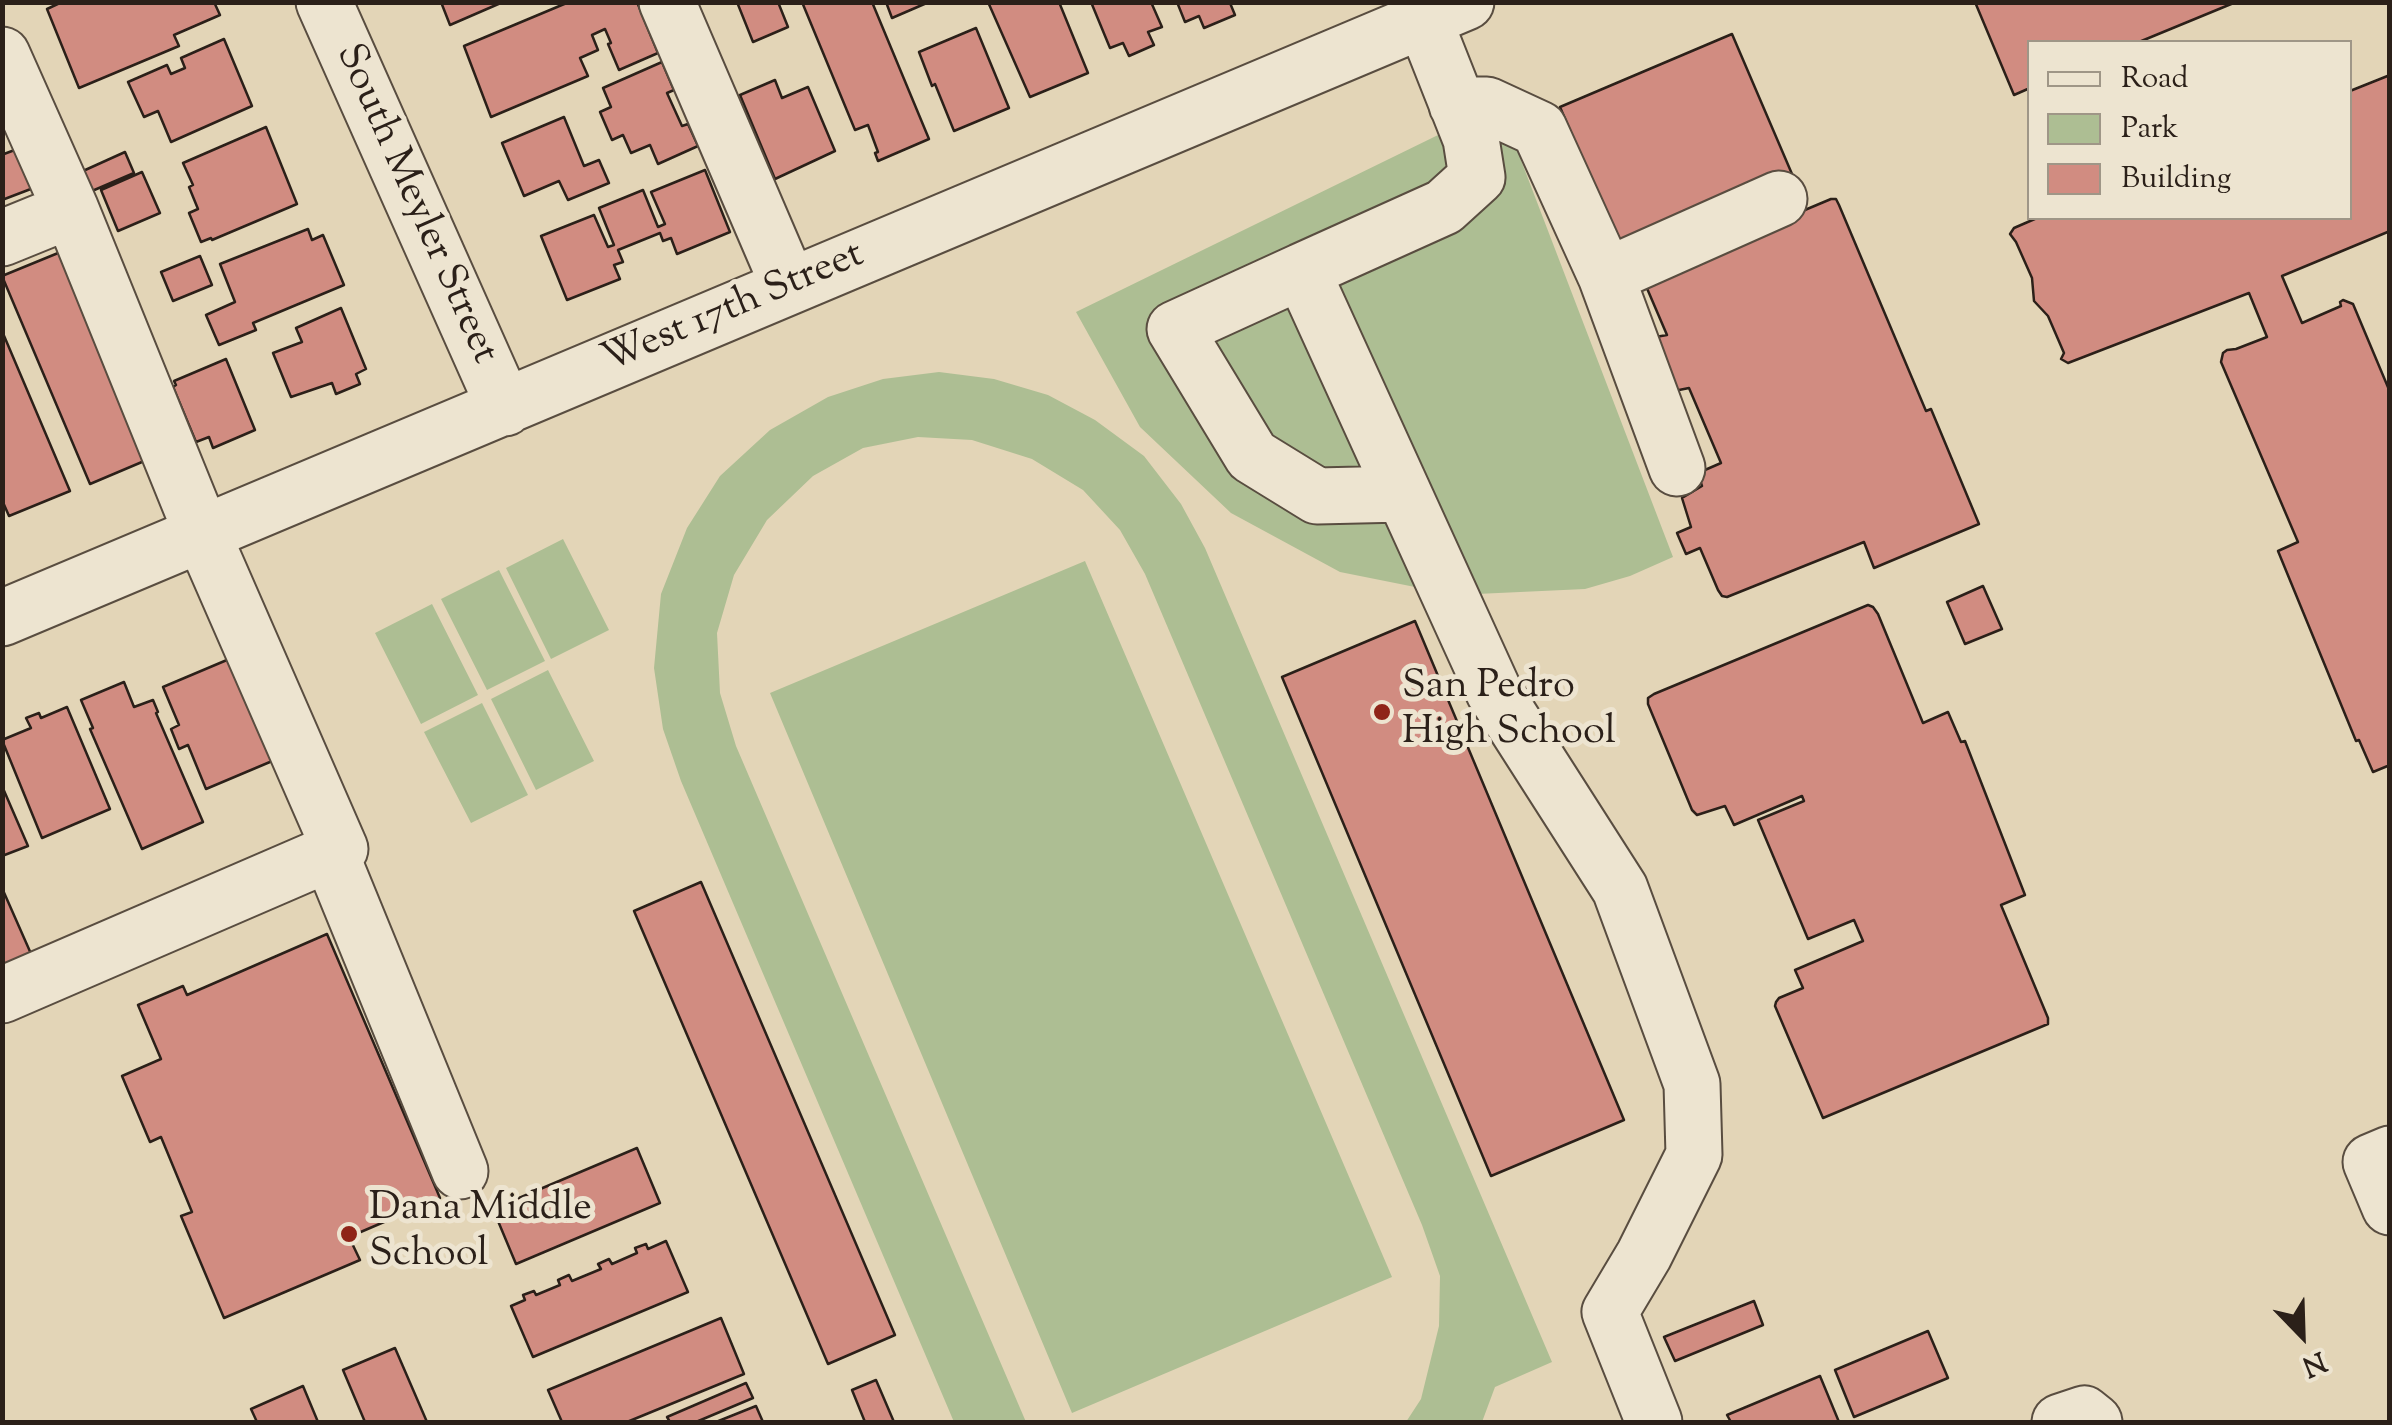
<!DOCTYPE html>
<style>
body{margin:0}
#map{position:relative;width:2392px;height:1425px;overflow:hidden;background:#e3d5b7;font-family:"Sorts Mill Goudy",serif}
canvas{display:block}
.frame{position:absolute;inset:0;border:5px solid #2b2019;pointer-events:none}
.legend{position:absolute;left:2027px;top:40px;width:325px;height:180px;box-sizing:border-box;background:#ede4d0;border:2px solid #9f9687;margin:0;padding:12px 18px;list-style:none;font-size:30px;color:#2b2019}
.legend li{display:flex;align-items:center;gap:20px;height:50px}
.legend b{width:50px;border:2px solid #9f9687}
.north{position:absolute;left:2252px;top:1285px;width:100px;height:100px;-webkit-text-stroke:8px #ede4d0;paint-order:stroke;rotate:157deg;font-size:28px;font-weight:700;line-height:40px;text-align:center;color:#2b2019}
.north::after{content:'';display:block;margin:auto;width:35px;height:45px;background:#2b2019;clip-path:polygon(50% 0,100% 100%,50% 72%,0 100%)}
</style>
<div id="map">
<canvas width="2392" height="1425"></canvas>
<div class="frame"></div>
<ul class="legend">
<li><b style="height:12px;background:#ede4d0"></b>Road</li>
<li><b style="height:28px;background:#adbe93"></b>Park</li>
<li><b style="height:28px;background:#d18c81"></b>Building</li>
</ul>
<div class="north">N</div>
</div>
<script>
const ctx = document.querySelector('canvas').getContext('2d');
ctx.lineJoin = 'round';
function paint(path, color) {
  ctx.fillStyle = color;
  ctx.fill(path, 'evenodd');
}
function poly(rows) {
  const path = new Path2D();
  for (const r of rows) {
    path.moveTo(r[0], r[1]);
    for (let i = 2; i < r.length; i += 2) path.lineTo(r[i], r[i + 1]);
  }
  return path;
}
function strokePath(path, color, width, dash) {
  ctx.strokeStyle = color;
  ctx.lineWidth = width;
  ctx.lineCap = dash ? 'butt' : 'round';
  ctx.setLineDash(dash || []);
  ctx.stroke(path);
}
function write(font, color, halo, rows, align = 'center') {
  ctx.font = font + ' "Sorts Mill Goudy",serif';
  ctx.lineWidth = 10;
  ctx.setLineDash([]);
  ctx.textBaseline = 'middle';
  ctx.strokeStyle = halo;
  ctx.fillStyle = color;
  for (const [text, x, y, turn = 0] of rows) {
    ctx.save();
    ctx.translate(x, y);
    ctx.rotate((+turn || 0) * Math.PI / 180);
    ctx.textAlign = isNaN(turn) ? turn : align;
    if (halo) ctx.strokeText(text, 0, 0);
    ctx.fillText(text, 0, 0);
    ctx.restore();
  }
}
paint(poly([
 [1479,115,1509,129,1673,557,1630,576,1585,589,1455,595,1340,572,1231,513,1140,427,1076,312],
 [939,372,994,379,1048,395,1095,420,1144,456,1181,504,1205,548,1552,1362,1495,1387,1482,1422,1406,1422,1421,1399,1439,1326,1440,1276,1422,1225,1145,574,1120,530,1083,490,1032,459,972,440,918,437,863,448,813,476,767,520,734,575,717,633,720,693,736,746,1026,1422,954,1422,681,781,663,729,654,668,661,594,687,528,720,476,770,430,828,397,883,379],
 [563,539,609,630,551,659,506,568],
 [1085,561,1392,1277,1072,1413,770,693],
 [499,570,545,661,487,690,441,599],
 [432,604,478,695,421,724,375,633],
 [548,670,594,761,536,790,491,699],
 [482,703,528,795,471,823,424,732]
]), '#adbe93');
const building = poly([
 [62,2,214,2,220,15,174,35,179,46,79,88,47,9,62,2],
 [441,2,503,2,450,25,441,2],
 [569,2,637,2,658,53,619,70,608,44,611,43,605,29,592,35,598,50,580,58,588,76,491,117,464,46,569,2],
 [737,2,778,2,788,27,753,42,737,2],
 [802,2,872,2,929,139,878,161,875,153,878,152,868,125,855,130,802,2],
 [886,2,929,2,892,18,886,2],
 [988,2,1059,2,1088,73,1030,97,988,2],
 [1091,2,1151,2,1162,27,1148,32,1154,45,1129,56,1123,43,1110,48,1091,2],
 [1177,2,1233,2,1230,3,1235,15,1204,28,1199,16,1185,22,1177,2],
 [1975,2,2236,2,2139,42,2030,42,2030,88,2014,95,1975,2],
 [976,28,1009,108,954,131,935,84,932,86,919,52,976,28],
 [1732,34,1792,174,1620,248,1560,107,1732,34],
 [224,39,252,106,171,142,158,111,144,117,128,82,167,65,171,74,185,68,181,58,224,39],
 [662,62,674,90,667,93,682,126,688,124,698,146,658,164,650,145,631,153,623,135,612,140,600,112,611,107,603,88,662,62],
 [2390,75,2390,231,2282,276,2302,323,2341,306,2340,302,2343,300,2353,304,2390,392,2390,765,2373,772,2359,740,2356,741,2278,551,2298,542,2221,362,2223,353,2227,350,2236,349,2267,337,2249,293,2068,363,2061,359,2064,353,2048,316,2034,301,2032,278,2016,242,2010,234,2014,228,2037,218,2350,218,2350,91,2390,75],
 [775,80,782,98,808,87,835,151,775,179,740,95,775,80],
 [564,117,584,166,599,160,609,183,568,200,559,181,524,196,502,143,564,117],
 [266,127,297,204,212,240,211,238,201,242,189,213,198,209,189,187,193,185,183,163,266,127],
 [20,148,36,187,2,200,2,151,4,154,20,148],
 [125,152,134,173,92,191,83,171,125,152],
 [705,170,730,232,677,254,671,238,663,241,660,233,618,250,623,262,614,265,620,279,567,300,541,236,594,215,608,247,614,245,599,208,643,190,658,227,665,224,651,192,705,170],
 [142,172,160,213,118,231,101,190,142,172],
 [1831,199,1836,199,1839,205,1926,411,1931,409,1979,524,1874,568,1864,542,1727,597,1722,596,1718,590,1700,548,1686,554,1677,533,1691,527,1682,498,1702,486,1698,473,1721,463,1689,388,1664,393,1644,339,1667,335,1646,286,1655,273,1831,199],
 [308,229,312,240,323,235,344,285,253,323,256,330,219,345,206,315,235,302,220,264,308,229],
 [63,251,149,459,90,484,2,276,63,251],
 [200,256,212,285,173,301,161,272,200,256],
 [341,308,366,369,356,374,360,384,336,394,332,383,291,397,273,353,302,342,296,328,341,308],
 [2,331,70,491,9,516,2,500,2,331],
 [226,359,255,430,213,448,209,437,196,442,173,387,176,385,174,381,226,359],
 [1983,586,2002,629,1965,644,1947,602,1983,586],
 [1868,605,1873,607,1878,614,1923,723,1948,712,1961,742,1965,741,2025,895,2001,905,2048,1018,2048,1024,1823,1118,1775,1006,1776,1002,1779,998,1803,988,1795,970,1863,941,1854,920,1808,939,1758,820,1804,801,1802,796,1734,825,1725,806,1697,815,1692,810,1648,704,1648,698,1654,694,1868,605],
 [1415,621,1624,1120,1491,1176,1282,677,1415,621],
 [234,657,277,759,206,789,188,745,179,749,171,729,179,725,163,687,234,657],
 [124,682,134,707,153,700,158,712,156,713,203,822,142,849,90,729,93,728,81,700,124,682],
 [67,707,110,809,42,838,2,740,31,728,26,718,39,713,41,718,67,707],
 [2,786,28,846,2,856,2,786],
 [701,882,895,1335,828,1364,634,911,701,882],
 [2,888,32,956,2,968,2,888],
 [327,934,440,1198,349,1237,360,1260,224,1318,181,1216,192,1212,161,1137,150,1142,122,1076,161,1059,138,1005,183,986,187,995,327,934],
 [637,1148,660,1203,516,1264,493,1209,637,1148],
 [666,1241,688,1292,533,1357,511,1306,525,1300,523,1295,534,1291,536,1295,560,1285,558,1280,569,1275,572,1281,601,1269,598,1264,609,1259,612,1264,637,1253,635,1248,646,1244,648,1249,666,1241],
 [1754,1301,1763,1325,1675,1361,1664,1337,1754,1301],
 [721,1318,744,1374,627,1422,562,1422,548,1390,721,1318],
 [1928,1331,1948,1378,1854,1417,1835,1370,1928,1331],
 [395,1348,427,1422,365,1422,343,1370,395,1348],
 [1820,1376,1839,1422,1731,1422,1727,1415,1820,1376],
 [876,1380,894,1422,865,1422,852,1390,876,1380],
 [746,1383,753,1398,696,1422,670,1422,667,1417,746,1383],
 [303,1386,318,1422,257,1422,251,1409,303,1386],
 [756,1406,763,1422,716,1422,756,1406]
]);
paint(building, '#d18c81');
strokePath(building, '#2b2019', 2.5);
const minor = poly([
 [324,2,505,408],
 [667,2,789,286],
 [1424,20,1471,139,1477,177,1444,207,1302,271,1494,692,1620,889,1692,1084,1694,1155,1644,1255,1610,1312,1654,1422],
 [2,55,71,210,202,533,340,849,2,995],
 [1457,105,1487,105,1539,129,1606,276,1677,468],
 [2,238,71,210],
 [1302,271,1175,329,1252,456,1317,496,1403,494],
 [1606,276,1779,199],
 [2,618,1466,2],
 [330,853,460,1171],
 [2390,1154,2371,1162,2390,1207],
 [2060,1422,2084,1414,2094,1422]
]);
strokePath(minor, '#594d40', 59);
strokePath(minor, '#ede4d0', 55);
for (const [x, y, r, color] of [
 [1382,712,10,"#8f2418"],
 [349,1234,10,"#8f2418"]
]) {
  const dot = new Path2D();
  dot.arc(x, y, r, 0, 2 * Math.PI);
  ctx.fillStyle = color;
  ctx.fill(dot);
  strokePath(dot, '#ede4d0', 4);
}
write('40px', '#2b2019', '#ede4d0', [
 ["South Meyler Street",414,205,66],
 ["West 17th Street",734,310,-23]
]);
write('40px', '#2b2019', '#ede4d0', [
 ["San Pedro",1402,689],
 ["High School",1402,735],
 ["Dana Middle",369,1211],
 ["School",369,1257]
], 'left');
</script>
